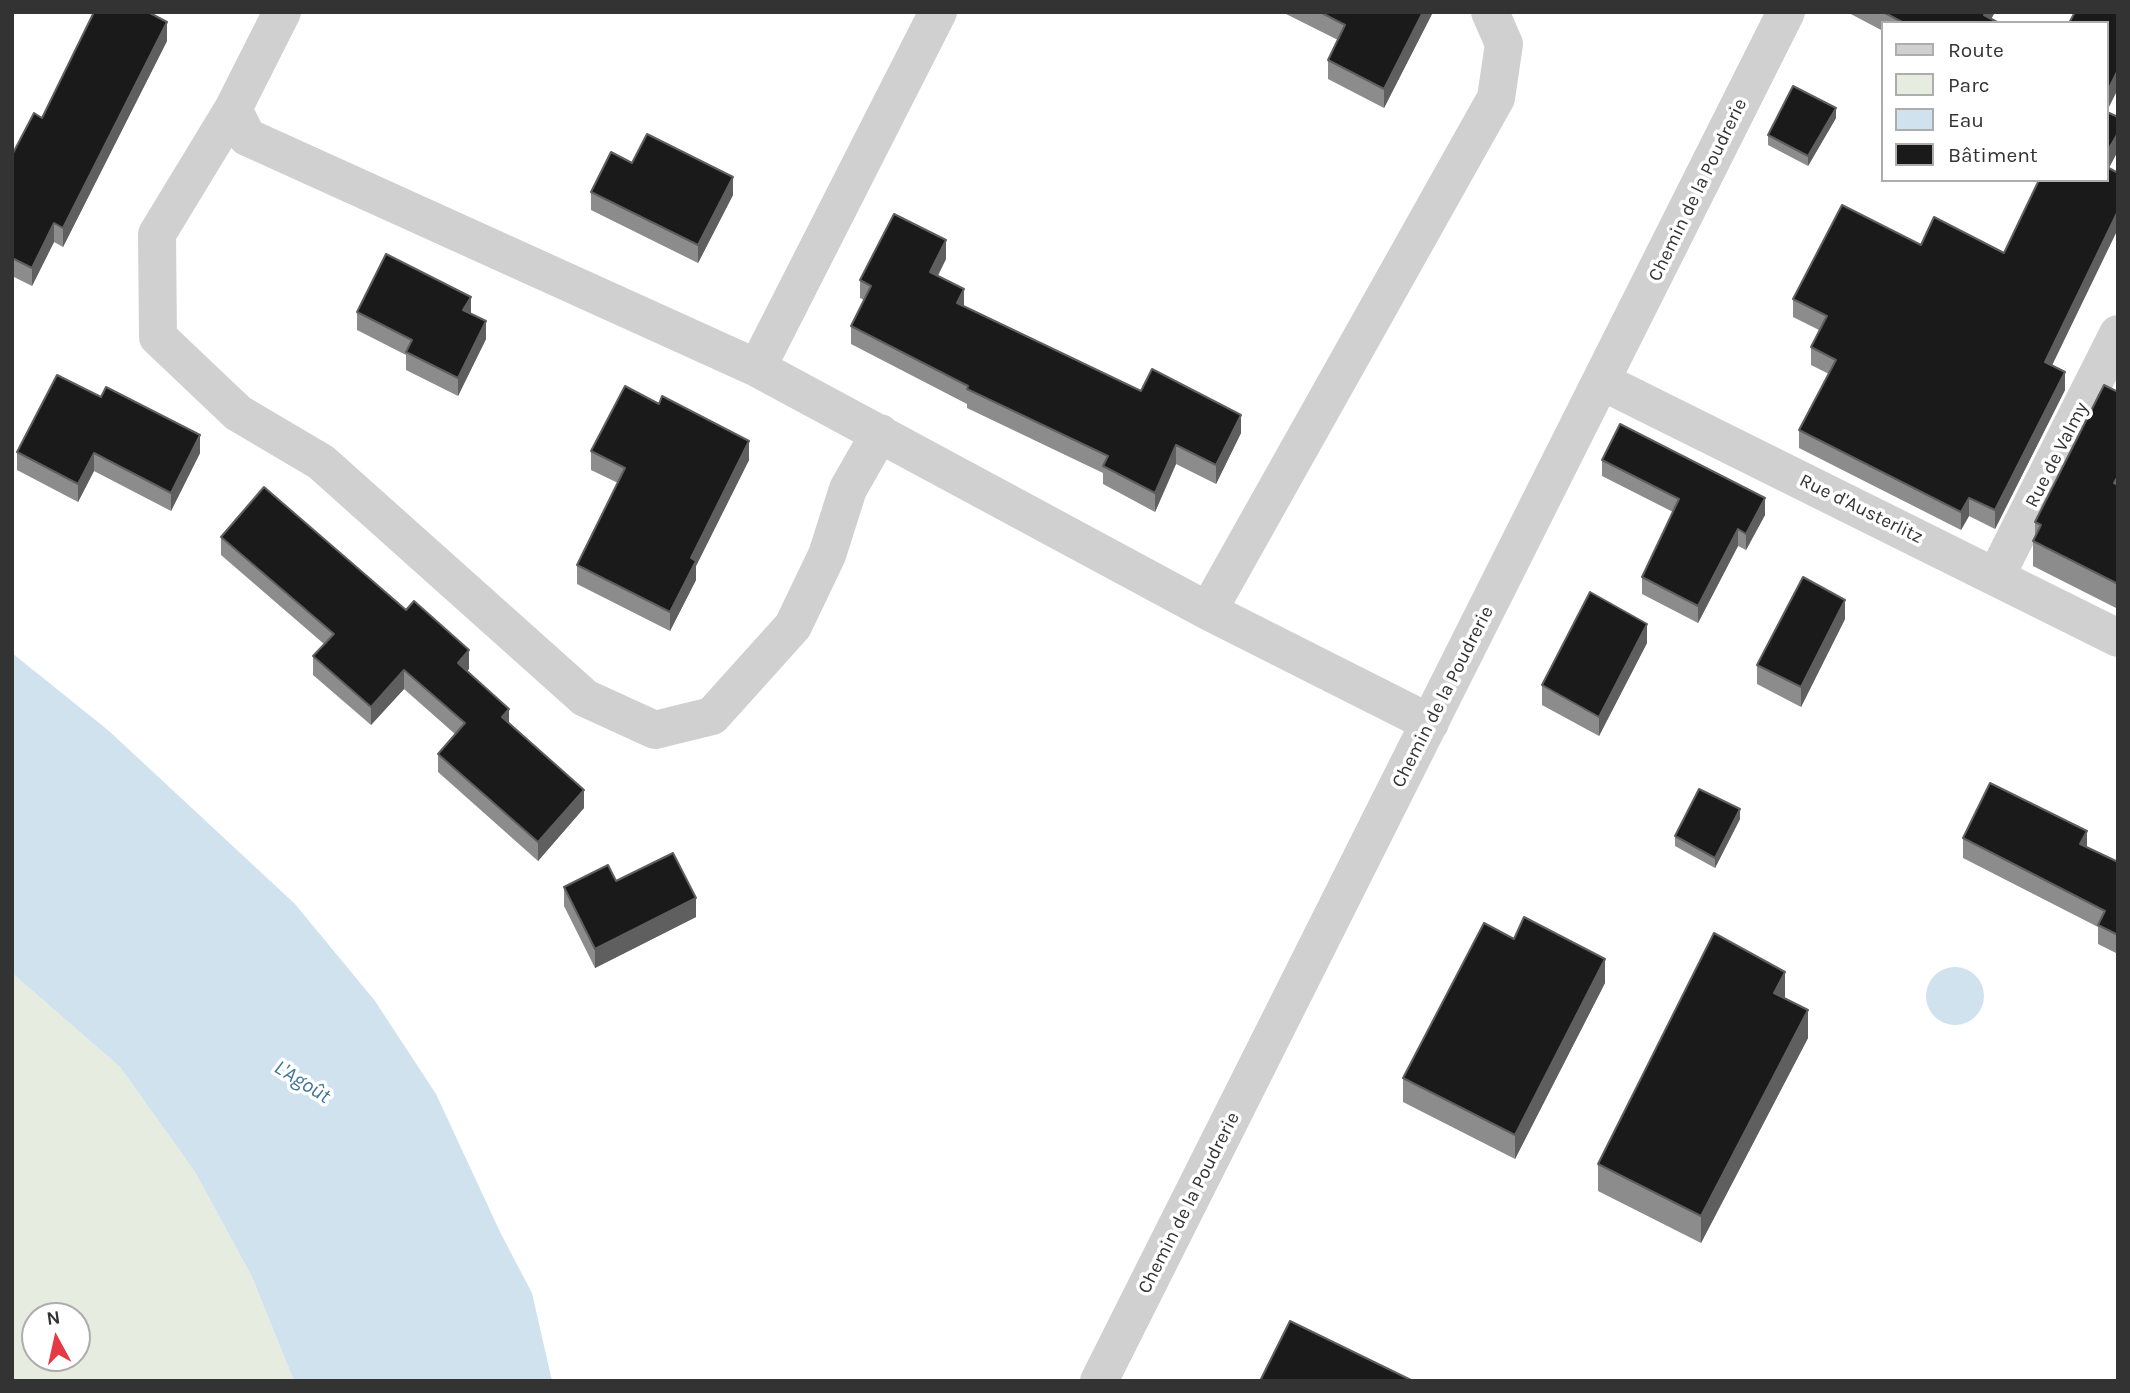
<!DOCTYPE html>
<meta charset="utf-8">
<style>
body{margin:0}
#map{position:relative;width:2130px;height:1393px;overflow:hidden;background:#fff;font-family:Karla,sans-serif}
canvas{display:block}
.frame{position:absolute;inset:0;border:14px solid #333;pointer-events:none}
.legend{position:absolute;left:1881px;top:21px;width:228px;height:161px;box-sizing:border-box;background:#fff;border:2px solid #adadad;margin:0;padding:9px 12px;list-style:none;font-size:21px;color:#333}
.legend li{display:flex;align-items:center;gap:14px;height:35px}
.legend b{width:35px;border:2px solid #adadad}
.north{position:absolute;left:21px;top:1302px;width:70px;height:70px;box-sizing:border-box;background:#fff;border:2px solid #adadad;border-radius:50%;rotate:352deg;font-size:19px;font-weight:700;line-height:28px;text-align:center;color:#333}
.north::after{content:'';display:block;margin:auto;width:24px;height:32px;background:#e63946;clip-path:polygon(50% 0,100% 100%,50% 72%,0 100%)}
</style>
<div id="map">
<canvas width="2130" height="1393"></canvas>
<div class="frame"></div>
<ul class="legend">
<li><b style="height:9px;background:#d0d0d0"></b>Route</li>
<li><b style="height:19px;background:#e6ecdf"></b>Parc</li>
<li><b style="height:19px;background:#cfe2ee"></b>Eau</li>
<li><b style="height:19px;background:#1a1a1a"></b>Bâtiment</li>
</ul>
<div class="north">N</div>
</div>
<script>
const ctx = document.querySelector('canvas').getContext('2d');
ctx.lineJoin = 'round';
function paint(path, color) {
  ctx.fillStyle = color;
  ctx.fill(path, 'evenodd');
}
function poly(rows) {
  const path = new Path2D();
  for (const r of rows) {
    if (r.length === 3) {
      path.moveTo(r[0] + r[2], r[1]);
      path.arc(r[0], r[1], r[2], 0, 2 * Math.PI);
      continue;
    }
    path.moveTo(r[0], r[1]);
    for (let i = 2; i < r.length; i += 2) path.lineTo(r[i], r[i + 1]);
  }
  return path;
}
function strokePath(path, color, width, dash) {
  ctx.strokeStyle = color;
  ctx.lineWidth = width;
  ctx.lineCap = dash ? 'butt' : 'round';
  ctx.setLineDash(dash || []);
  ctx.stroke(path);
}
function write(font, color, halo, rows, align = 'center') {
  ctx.font = font + ' Karla,sans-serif';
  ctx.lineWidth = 7;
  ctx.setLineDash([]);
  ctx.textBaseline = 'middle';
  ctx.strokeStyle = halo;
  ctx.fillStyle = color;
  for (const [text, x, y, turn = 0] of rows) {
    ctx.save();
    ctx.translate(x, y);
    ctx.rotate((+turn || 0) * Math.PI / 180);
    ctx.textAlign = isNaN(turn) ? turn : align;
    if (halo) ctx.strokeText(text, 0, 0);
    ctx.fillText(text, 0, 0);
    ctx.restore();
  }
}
paint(poly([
 [12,973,120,1067,195,1172,252,1277,294,1381,12,1381],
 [35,1316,77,1316,77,1358,35,1358]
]), '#e6ecdf');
paint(poly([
 [12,653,109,731,295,904,375,1001,436,1094,501,1234,532,1293,552,1381,294,1381,252,1277,195,1172,120,1067,12,973],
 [1955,996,29]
]), '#cfe2ee');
strokePath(poly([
 [282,12,233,109,247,137,757,368,1208,611,1430,723],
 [233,109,157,234,158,337,238,413,321,462,585,698,655,730,712,716,793,626,827,555,848,489,880,433],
 [757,368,938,12],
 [1603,382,2118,638],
 [1996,576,2118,334],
 [1208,611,1496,98,1504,44,1490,12],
 [1099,1381,1786,12]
]), '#d0d0d0', 38);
paint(poly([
 [1282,12,1433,12,1384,108,1328,79,1328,60,1338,40],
 [1847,12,1995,12,1991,19,1999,23,1883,23,1883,31],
 [167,41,63,247,54,242,32,286,12,276,12,155,42,118],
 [2107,112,2118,151,2109,168,2052,366,2065,390,1995,529,1969,516,1961,530,1799,448,1799,430,1829,374,1811,365,1811,347,1819,330,1793,317,1793,299,1921,245,2004,253],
 [1836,118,1808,166,1768,145,1768,135],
 [591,192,733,195,698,263,591,210],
 [946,259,938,276,964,306,1141,391,1241,433,1216,484,1176,464,1155,512,1103,484,1103,473,967,408,967,404,851,344,851,326,864,300,860,298,860,280],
 [357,312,471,314,486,339,458,396,406,370,406,355,357,330],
 [2118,392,2118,609,2033,566,2033,541,2035,537,2035,522],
 [591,451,749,460,696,566,696,580,670,631,577,584,577,565,618,483,591,470],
 [17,452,200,453,171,511,94,471,78,502,17,470],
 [1602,460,1765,515,1746,550,1738,546,1698,623,1642,594,1642,577,1673,512,1602,476],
 [221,537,469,669,467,671,509,723,584,808,538,861,438,772,438,754,455,734,404,689,371,725,313,675,313,656,324,644,221,555],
 [1845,619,1801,707,1757,684,1757,665],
 [1647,643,1599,736,1542,705,1542,685],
 [1740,819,1715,868,1675,846,1675,836],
 [1963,838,2087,848,2118,862,2118,954,2098,944,2098,927,1963,858],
 [564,887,696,917,595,968,564,906],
 [1514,939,1605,983,1515,1159,1403,1102,1403,1078],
 [1785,999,1808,1038,1701,1243,1598,1191,1598,1164]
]), '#8c8c8c');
paint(poly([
 [1423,12,1433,12,1384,108,1384,89],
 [1985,12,1995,12,1989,23,1984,15],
 [167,22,167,41,63,247,63,228],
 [2118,70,2118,89,2107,111,2107,92],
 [1836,108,1836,118,1808,166,1808,156],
 [2118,133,2118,151,2107,171,2107,152],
 [733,177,733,195,698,263,698,245],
 [2118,211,2118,229,2045,380,2045,362],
 [54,223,54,242,32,286,32,268],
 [946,240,946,259,930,290,930,272],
 [964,289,964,308,957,303],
 [471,297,471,315,463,310],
 [486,321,486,339,458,396,458,378],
 [2065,372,2065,390,1995,529,1995,510],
 [1241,415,1241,433,1216,484,1216,465],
 [200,435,200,453,171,511,171,493],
 [749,441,749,460,696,566,696,580,670,631,670,612,691,558],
 [1176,445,1176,464,1155,512,1155,493],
 [94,453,94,471,78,502,78,484],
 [1765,498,1765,515,1746,550,1746,534],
 [1969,498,1969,516,1961,530,1961,512],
 [1738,529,1738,546,1698,623,1698,606],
 [1845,600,1845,619,1801,707,1801,687],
 [1647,624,1647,643,1599,736,1599,717],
 [469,650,469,669,458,681,458,663],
 [404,670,404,689,371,725,371,707],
 [509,709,509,728,502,717],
 [584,790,584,808,538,861,538,842],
 [1740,809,1740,819,1715,868,1715,858],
 [2087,831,2087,850,2080,844],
 [696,898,696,917,595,968,595,949],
 [1605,959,1605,983,1515,1159,1515,1135],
 [1785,972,1785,1000,1774,993],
 [1808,1010,1808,1038,1701,1243,1701,1216]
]), '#5f5f5f');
const building = poly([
 [94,12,148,12,167,22,63,228,54,223,32,268,12,258,12,155,34,113,42,118,94,12],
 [1320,12,1423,12,1384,89,1328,60,1345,25,1320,12],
 [1883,12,1985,12,1984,15,1999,23,1904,23,1883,12],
 [2075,12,2118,12,2118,70,2107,92,2107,23,2069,23,2075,12],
 [1793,86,1836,108,1808,156,1768,135,1793,86],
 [2107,112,2118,117,2118,133,2107,152,2107,112],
 [647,134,733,177,698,245,591,192,611,152,632,163,647,134],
 [2107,167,2118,173,2118,211,2045,362,2065,372,1995,510,1969,498,1961,512,1799,430,1836,360,1811,347,1827,316,1793,299,1842,205,1921,245,1934,217,2004,253,2039,180,2107,180,2107,167],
 [894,214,946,240,930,272,964,289,957,303,1141,391,1152,369,1241,415,1216,465,1176,445,1155,493,1103,466,1108,456,967,389,968,386,851,326,871,286,860,280,894,214],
 [386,254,471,297,463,310,486,321,458,378,406,352,412,340,357,312,386,254],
 [57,375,101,397,106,387,200,435,171,493,94,453,78,484,17,452,57,375],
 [2104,385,2118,392,2118,476,2114,483,2118,485,2118,584,2033,541,2041,525,2035,522,2104,385],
 [625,386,659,404,662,396,749,441,691,558,696,561,670,612,577,565,625,468,591,451,625,386],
 [1620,424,1765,498,1746,534,1738,529,1698,606,1642,577,1679,499,1602,460,1620,424],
 [264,487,406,610,414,601,469,650,458,663,509,709,502,717,584,790,538,842,438,754,465,723,404,670,371,707,313,656,334,634,221,537,264,487],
 [1803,577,1845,600,1801,687,1757,665,1803,577],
 [1590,592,1647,624,1599,717,1542,685,1590,592],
 [1990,783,2087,831,2080,844,2118,862,2118,935,2098,925,2105,911,1963,838,1990,783],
 [1699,789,1740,809,1715,858,1675,836,1699,789],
 [673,853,696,898,595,949,564,887,608,865,616,881,673,853],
 [1524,917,1605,959,1515,1135,1403,1078,1484,923,1514,939,1524,917],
 [1714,933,1785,972,1774,993,1808,1010,1701,1216,1598,1164,1714,933],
 [1290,1321,1413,1381,1260,1381,1290,1321]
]);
paint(building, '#1a1a1a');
strokePath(building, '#5f5f5f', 2);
write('19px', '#333', '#fff', [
 ["Chemin de la Poudrerie",1698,190,-64],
 ["Rue de Valmy",2057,455,-63],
 ["Rue d'Austerlitz",1861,509,26],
 ["Chemin de la Poudrerie",1443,697,-63],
 ["Chemin de la Poudrerie",1189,1203,-63]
]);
write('italic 21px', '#3f7597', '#fff', [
 ["L'Agoût",302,1082,32]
]);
</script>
